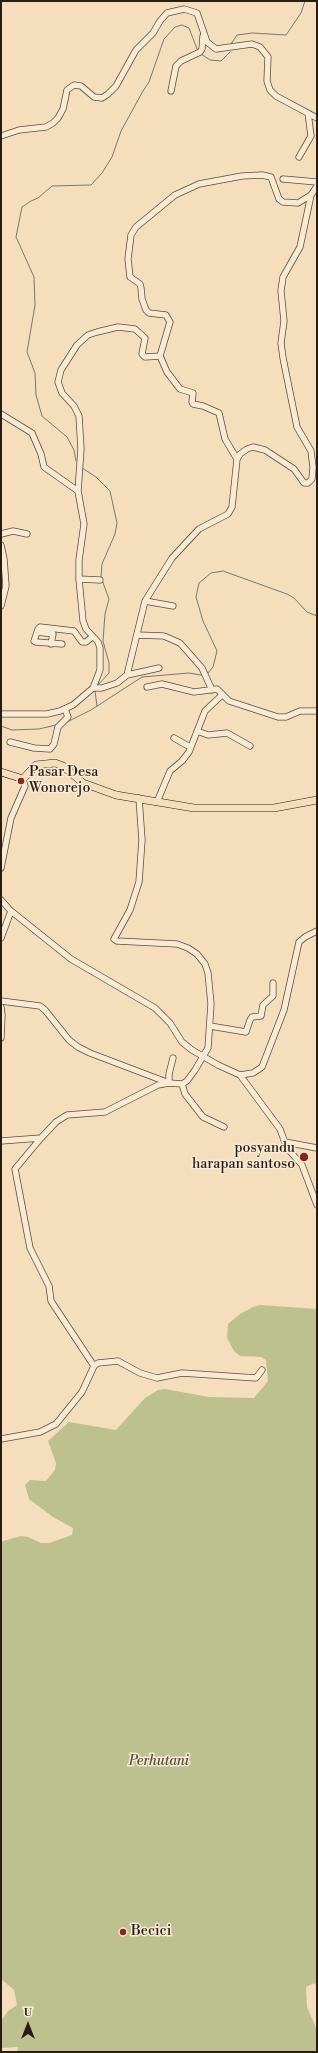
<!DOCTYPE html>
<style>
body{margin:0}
#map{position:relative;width:318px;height:2053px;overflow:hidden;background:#f5debc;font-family:"Libre Bodoni",serif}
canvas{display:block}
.frame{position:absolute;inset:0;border:2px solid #2a1c13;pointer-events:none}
.north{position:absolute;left:8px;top:2005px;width:40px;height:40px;-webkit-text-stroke:3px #f8ead3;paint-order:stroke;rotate:0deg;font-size:11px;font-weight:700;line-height:16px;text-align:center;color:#2a1c13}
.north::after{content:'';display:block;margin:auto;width:14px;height:18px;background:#2a1c13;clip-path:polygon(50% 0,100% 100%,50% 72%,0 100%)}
</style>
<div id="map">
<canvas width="318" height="2053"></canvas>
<div class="frame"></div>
<div class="north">U</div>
</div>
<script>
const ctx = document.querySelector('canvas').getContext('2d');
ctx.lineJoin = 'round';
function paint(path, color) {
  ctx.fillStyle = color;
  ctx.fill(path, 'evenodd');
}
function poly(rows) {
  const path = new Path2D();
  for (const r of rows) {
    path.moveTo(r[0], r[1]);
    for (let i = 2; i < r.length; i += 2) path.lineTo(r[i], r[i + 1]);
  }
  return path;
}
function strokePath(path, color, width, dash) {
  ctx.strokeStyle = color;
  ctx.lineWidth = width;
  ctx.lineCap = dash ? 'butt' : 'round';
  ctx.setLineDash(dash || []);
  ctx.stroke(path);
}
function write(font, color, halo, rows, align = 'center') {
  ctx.font = font + ' "Libre Bodoni",serif';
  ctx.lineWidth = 3;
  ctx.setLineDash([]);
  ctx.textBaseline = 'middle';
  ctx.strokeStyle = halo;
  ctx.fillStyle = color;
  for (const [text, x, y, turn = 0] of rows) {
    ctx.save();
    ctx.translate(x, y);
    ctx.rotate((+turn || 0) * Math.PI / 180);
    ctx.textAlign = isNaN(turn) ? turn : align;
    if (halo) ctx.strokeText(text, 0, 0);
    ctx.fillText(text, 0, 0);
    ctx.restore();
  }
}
paint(poly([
 [260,1305,317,1309,317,1987,314,1983,306,1987,307,2007,317,2030,317,2052,17,2052,18,2047,2,2048,1,2021,8,2011,17,2005,14,1990,1,1979,1,1545,3,1541,21,1536,28,1537,41,1543,49,1543,72,1535,73,1528,53,1517,29,1499,25,1485,30,1480,46,1481,55,1470,56,1463,48,1441,69,1422,116,1430,145,1398,158,1390,165,1389,209,1397,254,1398,268,1381,266,1360,261,1357,240,1356,234,1351,227,1338,228,1324,240,1314,253,1307]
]), '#bdc18f');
strokePath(poly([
 [231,44,237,35,252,33,286,35,301,13,305,1],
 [201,54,210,60,221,61,230,52],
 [76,461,74,450,67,437,42,416,36,395,35,373,27,352,35,305,34,277,16,237,22,207,31,201,38,198,52,186,91,185,102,173,112,157,121,131,143,91,149,82,164,39,175,27,182,25,189,28,197,49],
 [82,468,96,477,110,491,117,523,115,534,102,564,101,577],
 [208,673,213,667,217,651,203,621,196,597,199,583,211,573,223,571,287,594,294,598,307,612,317,616],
 [97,686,109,673,109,663,103,641,105,614,109,599,102,580],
 [95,691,97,706],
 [67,722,91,710,142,677,189,673,201,675],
 [1,726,12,730,39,729,56,725]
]), '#717b77', 1);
const minor = poly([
 [171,91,176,66,181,61,200,52,202,49,203,36],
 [1,136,19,130,46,127,53,123,58,118,63,109,67,90,74,85,81,86,94,97,102,98,108,94,116,86,136,50,153,33,160,21,167,13,184,9,197,13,207,42,216,49,252,44,260,47,268,57,267,81,270,90,276,96,317,118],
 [299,157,311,136,308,113],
 [283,179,317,182],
 [160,356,167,372,180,389,193,393,192,402,193,404,203,406,219,413,225,439,237,459],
 [1,414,32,433,41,454,44,467,78,491],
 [1,534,13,531,27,534],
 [1,545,4,559,6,586,1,606],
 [79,579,100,580],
 [145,601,173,606],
 [37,632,53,634,51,644],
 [137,635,164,636,180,643,202,668,212,690],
 [62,644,36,642,34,641,38,629,40,627,74,631,82,642,86,642,92,637],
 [127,675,159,668],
 [147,687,162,684,194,692,217,689,229,701,278,717,286,717,300,711,317,711],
 [93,688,102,688,117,683,127,675,145,601,172,558,199,529,228,514,232,507,237,459,240,454,247,449,253,447,265,450,294,469,304,483,308,483,312,479,313,467,311,451,297,427,283,358,281,343,284,321,281,291,283,277,300,247,311,195,317,186],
 [1,714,47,714,60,711,73,705,93,688,100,670,100,648,98,642,86,629,83,621,79,579,79,560,84,524,78,491,81,449,79,416,74,406,62,393,58,382,61,370,77,345,88,335,97,332,118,327,135,329,145,338,142,354,145,357,160,356,170,322,166,315,149,313,146,310,142,299,141,288,140,284,130,277,128,259,131,235,136,227,175,195,199,184,242,176,262,175,271,177,279,199,283,202,298,203,311,195],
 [197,731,208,735,227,733,250,746],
 [174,738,190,747],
 [10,742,34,748,50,749,54,744,58,727,68,717,65,709],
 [157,802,170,771,182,761,189,752,205,711,222,695],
 [1,868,11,818,25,786,23,779],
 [1,900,11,911,1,938],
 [11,911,71,959,155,1008,170,1023,182,1042,192,1050,218,1065,240,1075,253,1073,262,1067,284,1010,299,942,305,937,317,931],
 [1,1001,40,1006,45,1010,69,1040,78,1047,90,1053,169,1083,169,1074,173,1058],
 [1,1007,2,1015,1,1038],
 [210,1026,246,1032,250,1020,252,1017,261,1016,263,1005,273,996,273,983],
 [240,1075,280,1129,287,1148,302,1165,317,1205],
 [182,1084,185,1094,203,1117,224,1127],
 [1,1141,41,1138,56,1122,67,1115,105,1112,158,1085,169,1083,182,1084,187,1081,195,1070,208,1048,211,1004,208,973,205,964,197,954,188,948,177,944,117,941,114,939,130,910,139,882,142,840,139,798],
 [285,1142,317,1148],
 [94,1366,98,1363,118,1361,140,1373,157,1378,182,1373,256,1378,262,1370],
 [1,1439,40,1432,56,1424,82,1392,94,1366,51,1301,49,1286,30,1248,15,1169,41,1138]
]);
const major = poly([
 [1,772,23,779,36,765,55,763,63,766,83,783,116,795,194,808,274,808,317,800]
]);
strokePath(minor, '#5d4c3d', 7);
strokePath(major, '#2a1c13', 8);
strokePath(minor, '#f8ead3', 5.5);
strokePath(major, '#f5debc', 7);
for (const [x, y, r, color] of [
 [21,781,4,"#8f2418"],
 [304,1157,5,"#8f2418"],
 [123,1932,4,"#8f2418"]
]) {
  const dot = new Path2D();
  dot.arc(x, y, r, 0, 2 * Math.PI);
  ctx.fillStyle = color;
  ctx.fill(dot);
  strokePath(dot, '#f8ead3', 1.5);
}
write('14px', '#2a1c13', '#f8ead3', [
 ["Pasar Desa",29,773],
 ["Wonorejo",29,789],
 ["posyandu",295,1149,"right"],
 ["harapan santoso",295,1165,"right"],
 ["Becici",131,1932]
], 'left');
write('italic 14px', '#564e38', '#f8ead3', [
 ["Perhutani",159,1762]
]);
</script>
